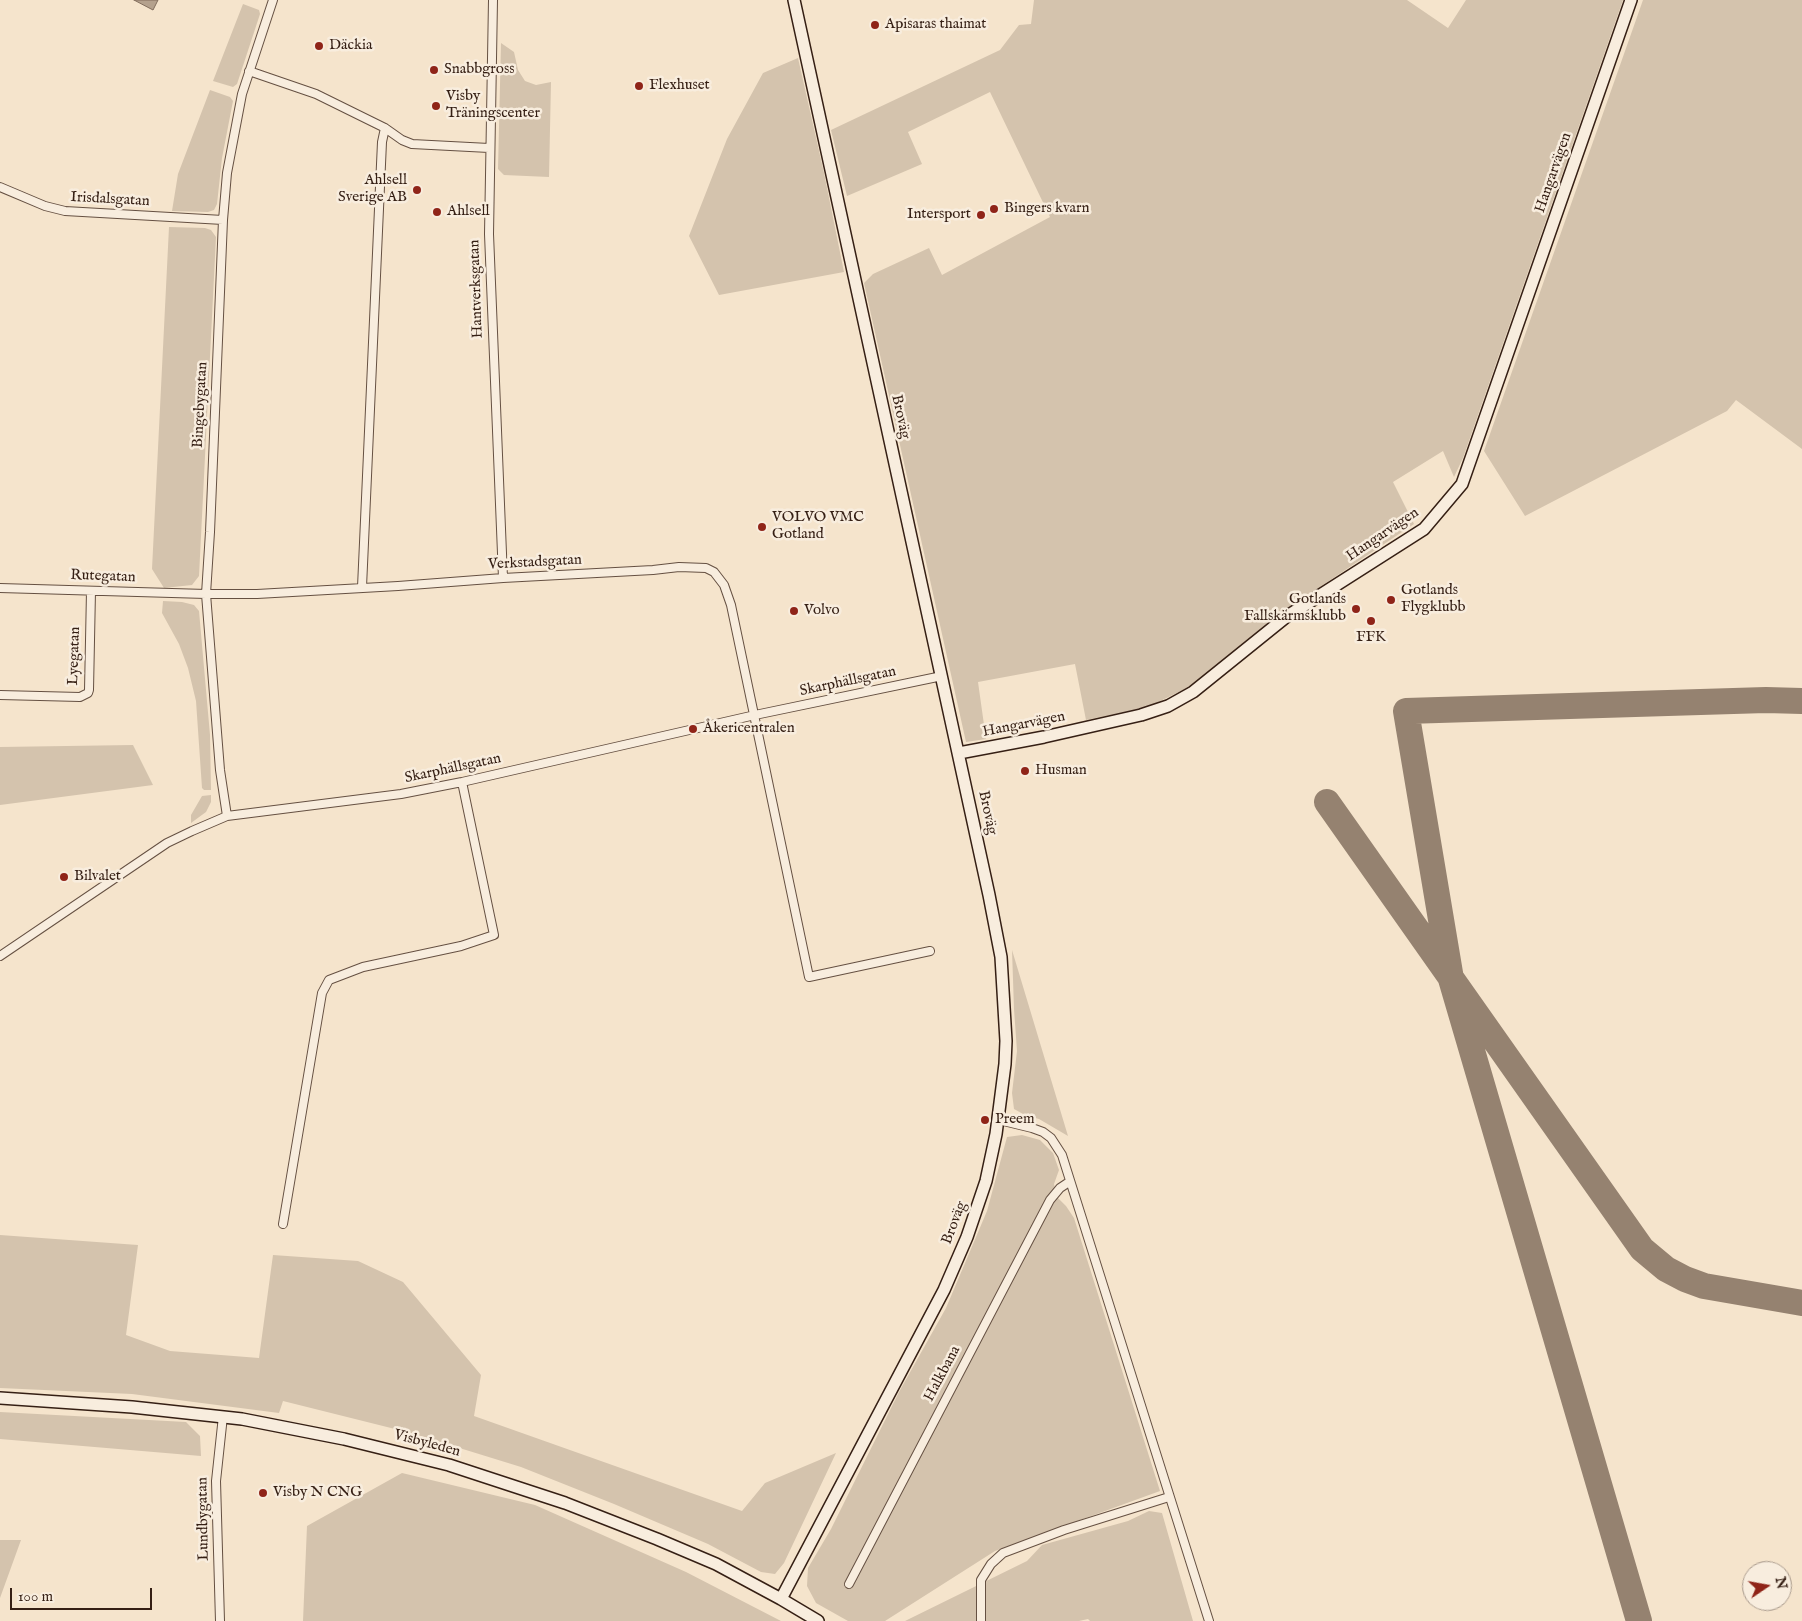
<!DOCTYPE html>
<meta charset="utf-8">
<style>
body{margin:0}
#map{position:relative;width:1802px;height:1621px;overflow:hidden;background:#f5e4cc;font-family:"IM FELL English",serif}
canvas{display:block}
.north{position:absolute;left:1742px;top:1561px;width:50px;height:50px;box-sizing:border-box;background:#f8edde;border:1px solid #aa9b8d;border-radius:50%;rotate:78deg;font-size:14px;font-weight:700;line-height:20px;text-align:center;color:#351f14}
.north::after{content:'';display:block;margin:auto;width:18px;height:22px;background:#8f2418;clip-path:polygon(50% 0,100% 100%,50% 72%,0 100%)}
.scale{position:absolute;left:10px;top:1588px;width:142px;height:22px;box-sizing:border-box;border:2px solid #351f14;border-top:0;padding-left:6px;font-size:15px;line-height:18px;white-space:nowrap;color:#351f14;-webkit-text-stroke:4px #f8edde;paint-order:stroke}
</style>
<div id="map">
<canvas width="1802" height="1621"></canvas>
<div class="north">N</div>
<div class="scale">100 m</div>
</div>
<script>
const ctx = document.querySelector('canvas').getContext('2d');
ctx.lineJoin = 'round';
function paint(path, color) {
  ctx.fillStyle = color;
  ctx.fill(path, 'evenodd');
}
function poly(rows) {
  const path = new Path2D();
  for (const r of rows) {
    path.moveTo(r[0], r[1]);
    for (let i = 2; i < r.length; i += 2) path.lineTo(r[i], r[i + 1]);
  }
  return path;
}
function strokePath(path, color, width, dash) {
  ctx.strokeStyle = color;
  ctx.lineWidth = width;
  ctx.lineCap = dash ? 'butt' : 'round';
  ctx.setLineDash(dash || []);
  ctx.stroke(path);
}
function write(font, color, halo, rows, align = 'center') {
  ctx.font = font + ' "IM FELL English",serif';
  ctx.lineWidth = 5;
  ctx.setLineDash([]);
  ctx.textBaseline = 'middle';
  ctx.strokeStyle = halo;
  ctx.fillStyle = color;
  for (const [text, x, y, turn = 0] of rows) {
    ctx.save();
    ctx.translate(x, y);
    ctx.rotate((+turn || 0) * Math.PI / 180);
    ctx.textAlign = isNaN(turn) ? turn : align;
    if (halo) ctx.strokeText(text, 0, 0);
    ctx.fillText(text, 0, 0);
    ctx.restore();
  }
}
paint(poly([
 [1034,0,1407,0,1448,28,1466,0,1623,0,1463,458,1454,477,1443,451,1393,482,1414,524,1275,617,1189,687,1148,707,1086,720,1075,664,978,682,986,739,966,742,864,283,873,274,929,248,942,275,1050,217,990,92,908,132,922,164,847,196,831,130,1000,50,1019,25,1031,24],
 [1643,0,1802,0,1802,449,1736,400,1727,411,1525,516,1484,451],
 [243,4,259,10,260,14,237,84,233,87,213,81],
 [501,43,514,52,518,70,525,81,536,85,551,82,549,177,504,175,498,169],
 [798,58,824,173,844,272,719,295,689,236,727,139,763,73],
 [210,90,230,97,233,101,222,158,217,204,214,210,208,212,172,211,178,174],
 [169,227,205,228,211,230,216,237,199,576,192,585,164,588,152,569],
 [163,601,182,602,194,605,199,611,210,735,211,790,204,790,202,788,196,701,188,668,179,644,162,613],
 [133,745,153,785,0,805,0,747],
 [211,795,211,802,206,812,191,823,191,815,202,796],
 [1012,950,1068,1136,1039,1119,1025,1115,1014,1109,1012,1093,1017,1051,1014,1009],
 [1022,1135,1040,1140,1053,1153,1059,1170,1054,1184,1057,1197,1066,1206,1074,1218,1160,1491,995,1551,885,1621,848,1621,816,1603,807,1586,808,1568,831,1529,899,1392,946,1308,987,1211,1007,1137],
 [0,1235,138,1245,126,1335,170,1351,259,1358,273,1255,358,1261,403,1282,481,1375,474,1416,742,1511,765,1483,836,1453,784,1563,775,1574,761,1572,708,1544,614,1504,521,1467,411,1433,283,1401,279,1413,132,1394,0,1388],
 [0,1412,186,1422,200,1436,201,1456,0,1439],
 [402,1473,535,1505,686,1572,781,1621,303,1621,307,1526],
 [1149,1511,1162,1513,1193,1621,1090,1621,1088,1619,1079,1621,905,1621,1027,1561,1042,1545,1128,1521],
 [0,1540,21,1540,0,1598]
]), '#d4c3ad');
const water = poly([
 [134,0,158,0,153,10,134,0]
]);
paint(water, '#b4a18d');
strokePath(water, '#816d5d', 1);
strokePath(poly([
 [1327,802,1642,1249,1666,1269,1685,1279,1704,1286,1802,1303],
 [1639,1621,1451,979,1406,711,1766,700,1802,701]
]), '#958270', 26);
const street = poly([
 [493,0,489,234,503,578],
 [249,71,316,94,385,128],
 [0,187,45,206,65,211,223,220],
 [362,587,382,142,385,128,402,140,412,144,489,148],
 [0,588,206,594,257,594,398,586,503,578,653,570,679,567,706,568,714,572,724,585,731,605,809,977,930,951],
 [0,695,80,697,88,693,89,690,91,591],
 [227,816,220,770,206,594,210,532,223,220,227,173,242,94,273,0],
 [0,956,167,843,192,831,227,816,401,794,462,782,755,715,942,676],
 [999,1120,1032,1128,1043,1132,1051,1138,1062,1155,1209,1621],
 [283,1224,322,993,329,980,363,967,461,946,494,935,462,782],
 [849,1584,1050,1200,1060,1188,1069,1182],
 [220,1621,216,1481,223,1416],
 [981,1621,981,1580,991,1564,1003,1553,1064,1530,1169,1497]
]);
const secondary = poly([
 [959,753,1044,737,1141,715,1168,706,1193,692,1286,617,1424,529,1462,484,1631,0],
 [0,1398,132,1407,242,1419,344,1439,449,1465,565,1503,657,1539,716,1564,781,1599,818,1621],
 [781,1599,944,1290,967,1237,986,1181,996,1134,1005,1064,1006,1041,1001,957,989,895,794,0]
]);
strokePath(street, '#655042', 10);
strokePath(secondary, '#351f14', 14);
strokePath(street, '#f8edde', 8);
strokePath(secondary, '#f8edde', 11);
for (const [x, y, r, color] of [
 [875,25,5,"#8f2418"],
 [319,46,5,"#8f2418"],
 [434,70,5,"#8f2418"],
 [639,86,5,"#8f2418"],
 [436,106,5,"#8f2418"],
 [417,190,5,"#8f2418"],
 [994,209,5,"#8f2418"],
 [437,212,5,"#8f2418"],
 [981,215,5,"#8f2418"],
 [762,527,5,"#8f2418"],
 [1391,600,5,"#8f2418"],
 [1356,609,5,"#8f2418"],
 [794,611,5,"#8f2418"],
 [1371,621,5,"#8f2418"],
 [693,729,5,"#8f2418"],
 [1025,771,5,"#8f2418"],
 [64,877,5,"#8f2418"],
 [985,1120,5,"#8f2418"],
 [263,1493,5,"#8f2418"]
]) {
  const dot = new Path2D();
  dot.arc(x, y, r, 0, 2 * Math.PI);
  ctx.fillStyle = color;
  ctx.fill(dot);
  strokePath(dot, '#f8edde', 2);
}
write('15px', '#351f14', '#f8edde', [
 ["Apisaras thaimat",885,25],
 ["Däckia",329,46],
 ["Snabbgross",444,70],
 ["Flexhuset",649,86],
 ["Visby",446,97],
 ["Träningscenter",446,114],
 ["Ahlsell",407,181,"right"],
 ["Sverige AB",407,198,"right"],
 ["Bingers kvarn",1004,209],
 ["Ahlsell",447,212],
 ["Intersport",971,215,"right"],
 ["VOLVO VMC",772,518],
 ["Gotland",772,535],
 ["Gotlands",1401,591],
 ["Flygklubb",1401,608],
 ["Gotlands",1346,600,"right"],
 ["Fallskärmsklubb",1346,617,"right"],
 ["Volvo",804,611],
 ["FFK",1371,638,"center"],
 ["Åkericentralen",703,729],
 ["Husman",1035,771],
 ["Bilvalet",74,877],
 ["Preem",995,1120],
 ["Visby N CNG",273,1493]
], 'left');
write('15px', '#351f14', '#f8edde', [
 ["Hangarvägen",1554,173,-71],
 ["Irisdalsgatan",110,200,3],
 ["Hantverksgatan",477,289,-92],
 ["Bingebygatan",201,405,-87],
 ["Broväg",900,417,78],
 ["Hangarvägen",1383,535,-34],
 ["Verkstadsgatan",535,563,-3],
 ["Rutegatan",103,577,2],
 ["Lyegatan",75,656,-88],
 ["Skarphällsgatan",848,682,-12],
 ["Hangarvägen",1024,725,-11],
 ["Skarphällsgatan",453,769,-12],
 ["Broväg",987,813,78],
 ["Broväg",955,1223,-69],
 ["Halkbana",943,1374,-62],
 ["Visbyleden",427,1444,15],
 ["Lundbygatan",204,1519,-91]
]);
</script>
